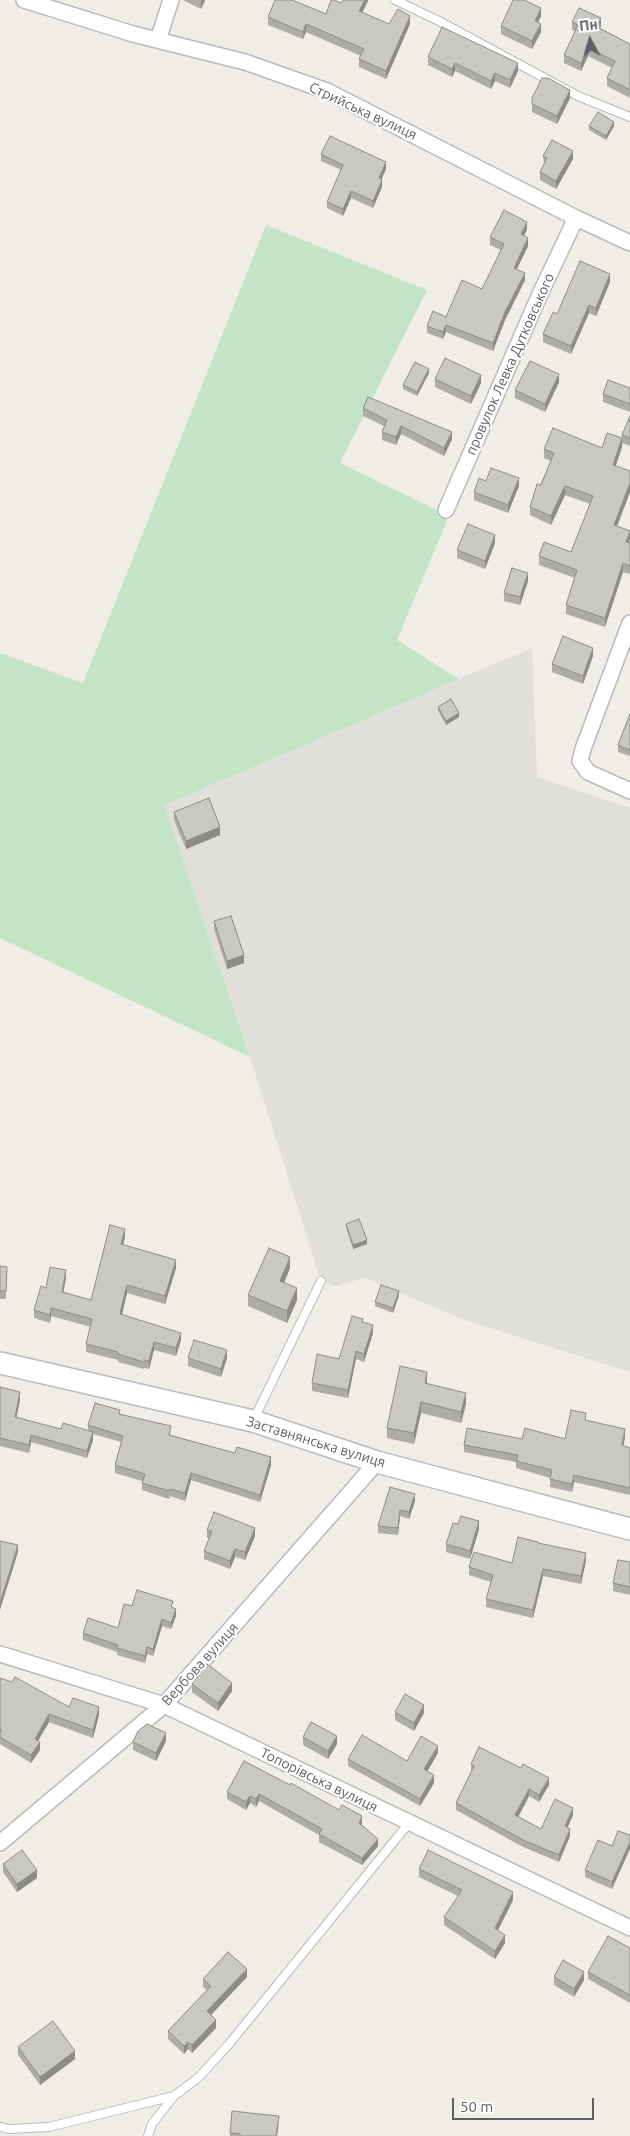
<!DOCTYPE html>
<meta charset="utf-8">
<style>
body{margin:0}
#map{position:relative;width:630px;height:2136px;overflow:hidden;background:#efede5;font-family:Ubuntu,sans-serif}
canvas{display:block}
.north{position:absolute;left:565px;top:15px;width:50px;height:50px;-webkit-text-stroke:4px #fff;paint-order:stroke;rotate:354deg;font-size:14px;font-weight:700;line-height:20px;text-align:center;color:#5d6065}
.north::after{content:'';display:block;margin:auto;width:18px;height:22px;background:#5d6065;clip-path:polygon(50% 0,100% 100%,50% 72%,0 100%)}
.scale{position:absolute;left:452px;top:2098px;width:142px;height:22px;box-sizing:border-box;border:2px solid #5d6065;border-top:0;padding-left:6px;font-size:15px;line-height:18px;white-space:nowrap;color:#5d6065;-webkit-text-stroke:4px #fff;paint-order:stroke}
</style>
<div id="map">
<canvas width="630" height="2136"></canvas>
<div class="north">Пн</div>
<div class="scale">50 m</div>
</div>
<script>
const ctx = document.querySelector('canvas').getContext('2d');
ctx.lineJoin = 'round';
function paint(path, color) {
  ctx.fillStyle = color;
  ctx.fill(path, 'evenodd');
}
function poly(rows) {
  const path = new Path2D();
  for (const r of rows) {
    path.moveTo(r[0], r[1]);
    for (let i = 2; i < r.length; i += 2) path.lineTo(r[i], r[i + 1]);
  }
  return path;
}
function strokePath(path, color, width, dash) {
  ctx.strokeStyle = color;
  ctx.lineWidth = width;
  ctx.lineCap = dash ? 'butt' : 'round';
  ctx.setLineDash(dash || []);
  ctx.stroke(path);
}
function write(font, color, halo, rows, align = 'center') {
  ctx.font = font + ' Ubuntu,sans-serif';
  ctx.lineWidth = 4;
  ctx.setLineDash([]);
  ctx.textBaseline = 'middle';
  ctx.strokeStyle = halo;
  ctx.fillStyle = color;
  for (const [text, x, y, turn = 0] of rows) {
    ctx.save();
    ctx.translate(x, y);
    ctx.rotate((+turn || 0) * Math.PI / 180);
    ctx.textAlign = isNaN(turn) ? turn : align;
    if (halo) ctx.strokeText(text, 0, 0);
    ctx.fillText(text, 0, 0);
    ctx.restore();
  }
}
paint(poly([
 [532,648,537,777,630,808,630,1372,465,1320,365,1278,335,1286,321,1281,250,1057,163,804]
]), '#e0dfd9');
paint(poly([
 [266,225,427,290,340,463,449,516,397,640,459,679,164,805,250,1057,0,938,0,653,83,683]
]), '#c3e5c5');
const lane = poly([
 [395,0,439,21,578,96,630,117],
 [254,1419,321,1281],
 [0,2127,9,2129,49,2127,174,2096],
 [148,2136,152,2124,174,2096,198,2078,229,2044,409,1823]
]);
const street = poly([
 [24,0,133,34,245,62,327,91,576,218,630,243],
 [158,40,171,0],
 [446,510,540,294,576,218],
 [630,623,583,749,580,761,588,772,630,791],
 [0,1654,164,1705,630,1928],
 [0,1843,164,1705,377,1462]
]);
const secondary = poly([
 [0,1363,253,1421,377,1462,630,1529]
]);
strokePath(lane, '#b8babe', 10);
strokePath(street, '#b8babe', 18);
strokePath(secondary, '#b9bbc0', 24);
strokePath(lane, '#fff', 8);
strokePath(street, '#fff', 15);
strokePath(secondary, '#fff', 21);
paint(poly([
 [183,0,205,0,201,9],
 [368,0,362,13,389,24,410,24,386,79,359,67,359,59,361,56,306,32,303,39,268,25,268,17,326,14,341,3],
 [541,16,538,23,541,32,532,49,501,34,501,26],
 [572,22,601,26,600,28,630,44,630,98,607,86,607,78,612,68,588,56,581,71,564,63,564,55,575,31,572,30],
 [428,57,518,71,510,88,495,81,491,89,455,71,452,77,428,65],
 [532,98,570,98,557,124,532,112],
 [589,126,614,126,606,140,589,130],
 [321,154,386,169,381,180,382,187,373,208,351,198,343,216,327,208,327,202,341,170,321,161],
 [543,156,573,159,556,189,540,180,540,172,544,164],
 [527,229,524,236,528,246,517,269,525,280,505,320,493,351,446,332,443,339,427,333,427,326,446,317,482,289,501,250,490,245,490,237],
 [610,282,596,316,589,313,571,354,543,342,543,334,557,314],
 [429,373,417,396,403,389,403,385],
 [435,379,481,383,471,404,435,387],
 [559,382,545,412,515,398,515,390],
 [630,388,630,412,603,402,603,394],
 [363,408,452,439,444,456,401,434,396,445,382,440,382,432,384,426,363,416],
 [630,416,630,446,622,443,622,447,615,466,630,471,630,492,617,526,630,543,630,574,623,572,605,627,566,614,566,605,575,578,539,565,539,556,571,552,590,504,565,495,551,525,530,515,530,507,551,461,544,458,544,449,602,448,622,438,622,435],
 [486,481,519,486,508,513,474,500,474,492],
 [495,543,485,569,457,558,457,550],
 [528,581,520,605,504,601,504,593],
 [593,656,583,684,552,672,552,664],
 [438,707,459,717,446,725,438,711],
 [630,714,630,756,618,752,618,745],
 [174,812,220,835,186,849,174,820],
 [214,921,244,963,227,969,214,929],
 [346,1224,367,1244,353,1249,346,1228],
 [125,1237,123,1245,176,1268,165,1304,127,1293,122,1315,181,1340,176,1356,154,1350,149,1369,145,1368,144,1369,118,1362,118,1360,86,1352,86,1344,91,1327,51,1316,50,1323,34,1318,34,1310,46,1288,66,1278,63,1292,91,1300],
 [0,1266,7,1275,6,1299,0,1299],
 [290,1268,284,1283,297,1300,287,1323,248,1306,248,1295],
 [399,1295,393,1313,375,1306,375,1302],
 [363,1322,373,1333,364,1362,356,1359,348,1398,312,1391,312,1383,339,1359],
 [188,1358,227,1358,221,1377,188,1366],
 [427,1383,427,1384,466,1404,461,1423,421,1413,414,1444,387,1438,387,1428],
 [0,1387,20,1400,16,1418,61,1429,88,1431,88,1425,120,1414,171,1433,170,1435,271,1465,260,1502,191,1480,185,1501,170,1496,169,1499,142,1490,142,1481,115,1473,115,1465,121,1442,93,1434,93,1440,87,1458,31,1442,29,1453,0,1446],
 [586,1421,625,1437,623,1446,630,1448,630,1495,574,1482,572,1492,550,1487,550,1478,516,1468,516,1462,464,1452,464,1445,522,1439,565,1439],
 [390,1487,415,1501,409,1519,400,1516,398,1535,378,1533,378,1526],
 [479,1529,470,1559,446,1552,446,1544],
 [207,1530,255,1536,245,1560,235,1557,230,1569,204,1559,204,1551,209,1538,207,1538],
 [538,1544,586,1561,581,1584,543,1576,533,1618,486,1607,486,1599,491,1582,469,1575,469,1567,512,1563],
 [630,1562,630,1595,613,1591,613,1583],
 [132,1606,173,1608,176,1616,171,1629,162,1626,153,1656,147,1654,145,1663,117,1655,117,1652,83,1640,83,1633,118,1628],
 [0,1678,69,1707,99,1715,93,1738,49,1722,38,1741,40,1750,31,1763,0,1744],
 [192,1684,232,1691,218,1711,192,1692],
 [395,1712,424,1713,414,1731,395,1720],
 [303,1737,337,1744,328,1759,303,1745],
 [166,1741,156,1761,133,1750,133,1742],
 [438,1753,427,1771,434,1783,420,1806,348,1766,348,1759,407,1761],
 [244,1761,362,1824,362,1825,378,1846,362,1865,319,1842,319,1835,259,1801,256,1807,250,1803,246,1810,227,1799,227,1792],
 [471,1764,549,1785,539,1802,529,1796,518,1817,541,1829,573,1815,567,1828,570,1836,559,1862,523,1847,456,1810,456,1803,472,1772,471,1771],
 [630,1835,612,1889,585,1877,585,1870,612,1846],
 [3,1864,37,1878,17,1892,3,1872],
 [419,1869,513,1900,498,1930,505,1943,495,1959,444,1925,444,1917,458,1896,419,1877],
 [630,1948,630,2003,588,1979,588,1972],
 [247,1977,211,2015,216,2028,192,2053,188,2049,184,2054,168,2039,168,2031,207,1990,203,1987,203,1979],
 [554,1977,584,1980,574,1997,554,1985],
 [18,2047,75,2059,40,2085,18,2055],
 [279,2124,277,2136,230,2136,230,2133]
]), '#aeaca7');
paint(poly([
 [202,0,205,0,201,9,201,1],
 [365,0,368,0,368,1,359,19,359,11],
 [541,8,541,16,535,29,535,21],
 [410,16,410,24,386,79,386,71],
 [601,18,601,26,597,35,597,27],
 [306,24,306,32,303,39,303,32],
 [541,24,541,32,532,49,532,41],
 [588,48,588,56,581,71,581,63],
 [455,63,455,71,452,77,452,69],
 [518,63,518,71,510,88,510,80],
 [495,73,495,81,491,89,491,81],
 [570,90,570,98,557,124,557,116],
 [614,122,614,126,606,140,606,136],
 [573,151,573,159,556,189,556,181],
 [386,162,386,169,379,185,379,178],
 [382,180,382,187,373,208,373,201],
 [351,191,351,198,343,216,343,209],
 [527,222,527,229,521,242,521,234],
 [528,238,528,246,514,275,514,268],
 [525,273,525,280,505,320,493,351,493,343,505,312],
 [610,274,610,282,596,316,596,308],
 [589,305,589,313,571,354,571,346],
 [446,325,446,332,443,339,443,332],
 [429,369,429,373,417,396,417,392],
 [559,374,559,382,545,412,545,404],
 [481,375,481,383,471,404,471,396],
 [401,426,401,434,396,445,396,437],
 [452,432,452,439,444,456,444,448],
 [622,438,622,447,613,474,613,465],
 [519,478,519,486,508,513,508,505],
 [630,483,630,492,614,534,614,525],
 [565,486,565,495,551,525,551,516],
 [630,532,630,540,626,550,626,542],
 [495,535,495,543,485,569,485,561],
 [623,563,623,572,605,627,605,618],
 [528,573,528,581,520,605,520,597],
 [593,648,593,656,583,684,583,676],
 [459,713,459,717,446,725,446,721],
 [220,827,220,835,186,849,186,841],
 [244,955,244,963,227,969,227,961],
 [125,1229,125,1237,121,1252,121,1244],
 [367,1240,367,1244,353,1249,353,1245],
 [290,1257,290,1268,280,1293,280,1281],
 [176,1260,176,1268,165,1304,165,1296],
 [66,1270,66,1278,62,1300,62,1292],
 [127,1285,127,1293,120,1322,120,1314],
 [297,1288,297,1300,287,1323,287,1311],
 [399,1291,399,1295,393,1313,393,1308],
 [51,1308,51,1316,50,1323,50,1315],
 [373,1325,373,1333,364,1362,364,1354],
 [181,1333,181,1340,176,1356,176,1348],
 [154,1342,154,1350,149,1369,149,1361],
 [227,1350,227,1358,221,1377,221,1369],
 [356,1351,356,1359,348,1398,348,1390],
 [427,1372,427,1383,425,1394,425,1383],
 [20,1392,20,1400,15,1425,15,1417],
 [466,1393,466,1404,461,1423,461,1412],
 [421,1402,421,1413,414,1444,414,1433],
 [625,1429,625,1437,622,1453,622,1445],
 [93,1432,93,1440,87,1458,87,1451],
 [31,1435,31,1442,29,1453,29,1445],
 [271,1457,271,1465,260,1502,260,1495],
 [191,1473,191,1480,185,1501,185,1493],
 [574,1475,574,1482,572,1492,572,1484],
 [415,1494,415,1501,409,1519,409,1512],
 [400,1510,400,1516,398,1535,398,1528],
 [479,1521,479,1529,470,1559,470,1551],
 [255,1528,255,1536,245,1560,245,1552],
 [18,1545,18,1552,0,1610,0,1603],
 [235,1549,235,1557,230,1569,230,1561],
 [586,1553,586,1561,581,1584,581,1576],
 [543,1569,543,1576,533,1618,533,1610],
 [176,1609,176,1616,171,1629,171,1623],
 [162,1619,162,1626,153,1656,153,1649],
 [147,1647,147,1654,145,1663,145,1656],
 [232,1683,232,1691,218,1711,218,1703],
 [424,1705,424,1713,414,1731,414,1723],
 [99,1707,99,1715,93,1738,93,1730],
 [49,1714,49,1722,35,1746,35,1739],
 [166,1733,166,1741,156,1761,156,1753],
 [337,1736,337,1744,328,1759,328,1751],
 [40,1742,40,1750,31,1763,31,1755],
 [438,1746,438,1753,424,1777,424,1769],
 [434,1775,434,1783,420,1806,420,1799],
 [549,1778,549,1785,539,1802,539,1795],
 [529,1789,529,1796,515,1823,515,1815],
 [259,1794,259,1801,256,1807,256,1799],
 [250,1796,250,1803,246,1810,246,1802],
 [573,1808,573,1815,565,1834,565,1826],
 [362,1816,362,1824,359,1830,359,1823],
 [570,1829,570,1836,559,1862,559,1855],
 [378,1839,378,1846,362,1865,362,1858],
 [630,1842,630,1849,612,1889,612,1882],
 [37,1870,37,1878,17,1892,17,1884],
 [513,1892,513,1900,495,1936,495,1928],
 [505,1935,505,1943,495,1959,495,1951],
 [247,1969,247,1977,207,2019,207,2011],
 [584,1972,584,1980,574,1997,574,1989],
 [216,2020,216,2028,192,2053,192,2045],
 [188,2042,188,2049,184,2054,184,2046],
 [75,2051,75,2059,40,2085,40,2077],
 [279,2116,277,2136,276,2136]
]), '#8d8c88');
const building = poly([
 [275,0,292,0,326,14,331,0,333,0,341,3,343,0,365,0,359,11,389,24,398,9,410,16,386,71,359,59,364,49,306,24,303,32,268,17,275,0],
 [513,0,524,0,541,8,535,21,541,24,532,41,501,26,513,0],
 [579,8,601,18,597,27,630,44,630,90,607,78,615,61,588,48,581,63,564,55,578,25,572,22,579,8],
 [442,27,518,63,510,80,495,73,491,81,455,63,452,69,428,57,442,27],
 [542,78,548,78,570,90,557,116,532,104,532,98,542,78],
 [598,112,614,122,606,136,589,126,598,112],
 [330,136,386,162,379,178,382,180,373,201,351,191,343,209,327,202,343,165,321,154,330,136],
 [552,140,573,151,556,181,540,172,547,158,543,156,552,140],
 [504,210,527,222,521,234,528,238,514,268,525,273,505,312,493,343,446,325,443,332,427,326,433,311,446,317,462,280,482,289,504,244,490,237,504,210],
 [580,261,610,274,596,308,589,305,571,346,543,334,553,312,557,314,580,261],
 [445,358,481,375,471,396,435,379,445,358],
 [530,361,559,374,545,404,515,390,530,361],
 [415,362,429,369,417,392,403,385,415,362],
 [608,380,630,388,630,404,603,394,608,380],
 [368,397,452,432,444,448,401,426,396,437,382,432,387,420,363,408,368,397],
 [630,416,630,438,622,435,630,416],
 [553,428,602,448,607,433,622,438,613,465,630,471,630,483,614,525,630,531,626,542,630,543,630,566,623,563,605,618,566,605,577,570,539,556,544,542,571,552,593,496,565,486,551,516,530,507,537,484,541,485,554,453,544,449,553,428],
 [491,468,519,478,508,505,474,492,479,478,486,481,491,468],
 [468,524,495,535,485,561,457,550,468,524],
 [512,568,528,573,520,597,504,593,512,568],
 [563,636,593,648,583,676,552,664,563,636],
 [451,699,459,713,446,721,438,707,451,699],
 [630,714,630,750,618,745,630,714],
 [209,798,220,827,186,841,174,812,209,798],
 [231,916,244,955,227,961,214,921,231,916],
 [359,1219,367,1240,353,1245,346,1224,359,1219],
 [110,1225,125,1229,121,1244,176,1260,165,1296,127,1285,120,1314,181,1333,176,1348,154,1342,149,1361,145,1360,144,1362,118,1354,118,1352,86,1344,92,1319,51,1308,50,1315,34,1310,41,1286,46,1288,50,1267,66,1270,62,1292,91,1300,110,1225],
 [269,1248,290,1257,280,1281,297,1288,287,1311,248,1295,269,1248],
 [0,1266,7,1267,6,1291,0,1291,0,1266],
 [381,1285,399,1291,393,1308,375,1302,381,1285],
 [352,1316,363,1319,362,1322,373,1325,364,1354,356,1351,348,1390,312,1383,317,1354,339,1359,352,1316],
 [194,1340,227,1350,221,1369,188,1358,194,1340],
 [400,1366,427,1372,425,1383,466,1393,461,1412,421,1402,414,1433,387,1428,400,1366],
 [0,1387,20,1392,15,1417,61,1429,63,1423,93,1432,87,1451,31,1435,29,1445,0,1438,0,1387],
 [95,1403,120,1410,119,1414,171,1426,169,1435,235,1453,237,1447,271,1457,260,1495,191,1473,185,1493,170,1489,169,1491,142,1483,145,1474,115,1465,123,1436,88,1425,95,1403],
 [571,1410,586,1413,585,1420,625,1429,622,1445,630,1448,630,1488,574,1475,572,1484,550,1479,552,1470,516,1461,518,1455,464,1445,467,1428,522,1439,525,1428,565,1439,571,1410],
 [390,1487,415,1494,409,1512,400,1510,398,1528,378,1526,390,1487],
 [214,1512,255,1528,245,1552,235,1549,230,1561,204,1551,212,1531,207,1530,214,1512],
 [461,1516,479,1521,470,1551,446,1544,453,1523,458,1524,461,1516],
 [518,1537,538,1542,538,1543,586,1553,581,1576,543,1569,533,1610,486,1599,493,1575,469,1567,474,1552,512,1563,518,1537],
 [0,1541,18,1545,0,1603,0,1541],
 [618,1560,630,1562,630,1587,613,1583,618,1560],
 [137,1590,173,1601,171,1607,176,1609,171,1623,162,1619,153,1649,147,1647,145,1656,117,1648,118,1645,83,1633,88,1618,118,1628,124,1604,132,1606,137,1590],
 [207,1664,232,1683,218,1703,192,1684,207,1664],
 [15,1677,69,1707,73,1698,99,1707,93,1730,49,1714,35,1739,40,1742,31,1755,0,1737,0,1733,2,1730,0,1729,0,1678,12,1682,15,1677],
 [405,1694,424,1705,414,1723,395,1712,405,1694],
 [311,1722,337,1736,328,1751,303,1737,311,1722],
 [147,1724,166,1733,156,1753,133,1742,138,1731,147,1724],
 [362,1735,407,1761,421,1736,438,1746,424,1769,434,1775,420,1799,348,1759,362,1735],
 [479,1747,521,1768,523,1764,549,1778,539,1795,529,1789,515,1815,541,1829,555,1799,573,1808,565,1826,570,1829,559,1855,523,1840,456,1803,474,1766,471,1764,479,1747],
 [244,1761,290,1785,291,1783,339,1810,342,1805,362,1816,359,1823,378,1839,362,1858,319,1834,322,1829,259,1794,256,1799,250,1796,246,1802,227,1792,244,1761],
 [618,1831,630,1835,630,1842,612,1882,585,1870,598,1840,612,1846,618,1831],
 [22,1850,37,1870,17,1884,3,1864,22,1850],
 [428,1850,513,1892,495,1928,505,1935,495,1951,444,1917,462,1890,419,1869,428,1850],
 [608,1936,630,1948,630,1995,588,1972,608,1936],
 [228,1952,247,1969,207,2011,216,2020,192,2045,188,2042,184,2046,168,2031,211,1986,203,1979,228,1952],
 [563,1960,584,1972,574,1989,554,1977,563,1960],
 [53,2021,75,2051,40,2077,18,2047,53,2021],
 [232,2111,279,2116,276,2136,240,2136,240,2134,230,2133,232,2111]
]);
paint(building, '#cac8c2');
strokePath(building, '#8d8c88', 1);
write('14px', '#5d6065', '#fff', [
 ["Стрийська вулиця",363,111,25],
 ["провулок Левка Дутковського",510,364,-66],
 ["Заставнянська вулиця",316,1442,17],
 ["Вербова вулиця",200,1664,-48],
 ["Топорівська вулиця",319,1780,26]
]);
</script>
